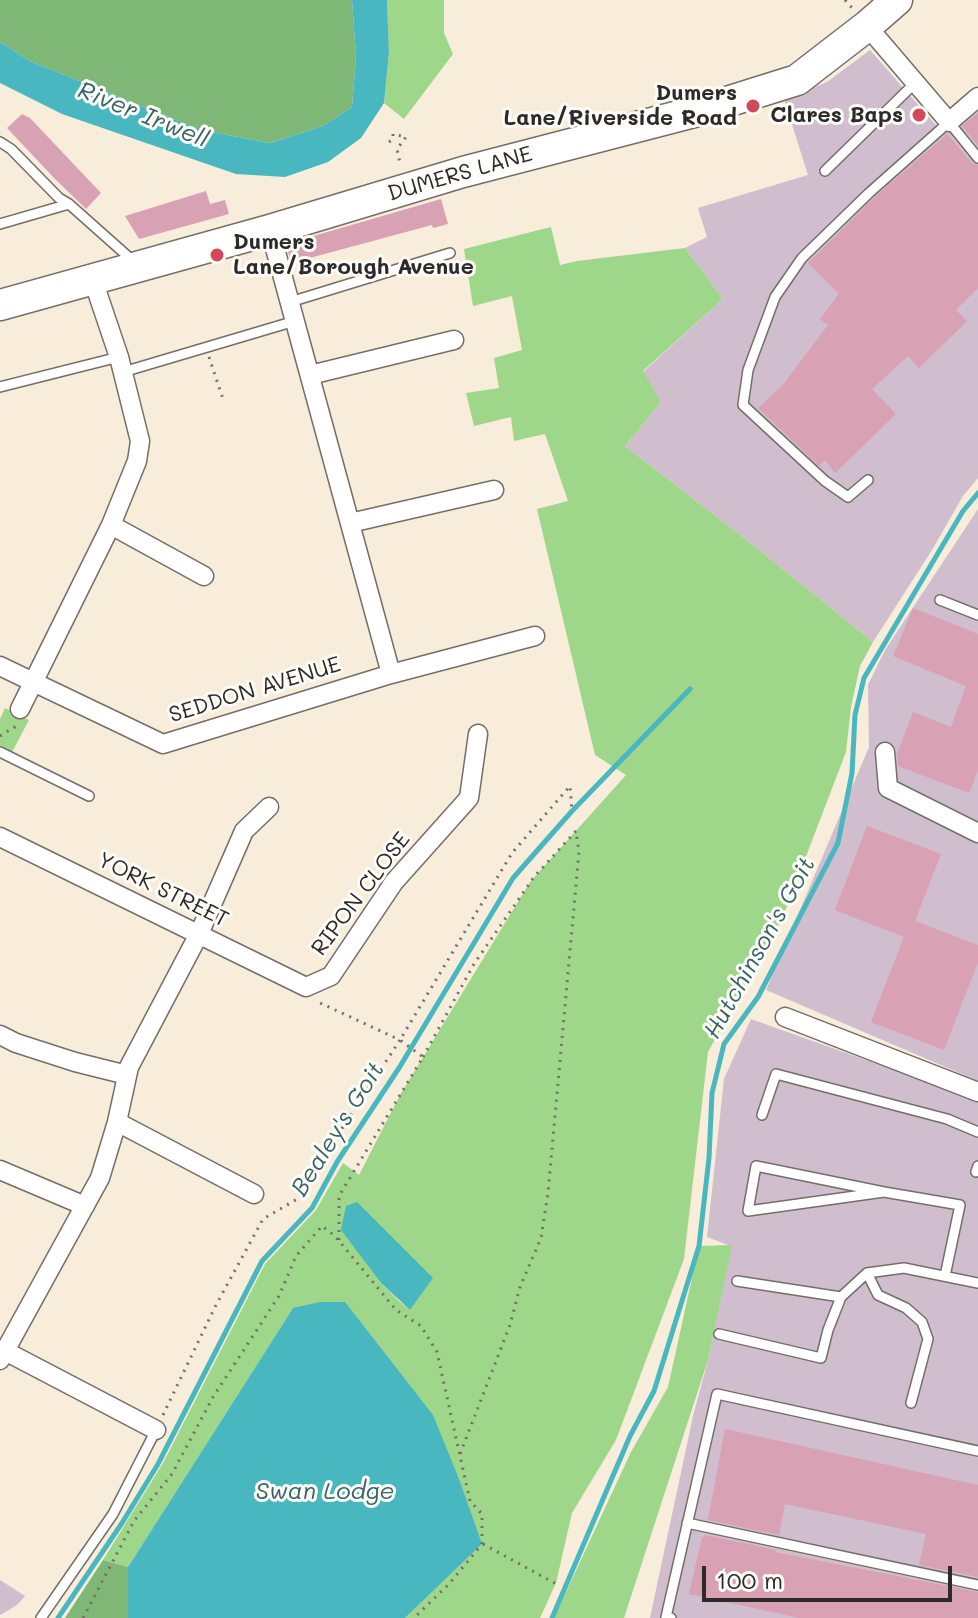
<!DOCTYPE html>
<style>
body{margin:0}
#map{position:relative;width:978px;height:1618px;overflow:hidden;background:#f8ecda;font-family:Mali,sans-serif}
canvas{display:block}
.scale{position:absolute;left:702px;top:1566px;width:250px;height:36px;box-sizing:border-box;border:4px solid #2b2b2b;border-top:0;padding-left:10px;font-size:24px;line-height:28px;white-space:nowrap;color:#2b2b2b;-webkit-text-stroke:6px #fdfcf7;paint-order:stroke}
</style>
<div id="map">
<canvas width="978" height="1618"></canvas>
<div class="scale">100 m</div>
</div>
<script>
const ctx = document.querySelector('canvas').getContext('2d');
ctx.lineJoin = 'round';
function paint(path, color) {
  ctx.fillStyle = color;
  ctx.fill(path, 'evenodd');
}
function poly(rows) {
  const path = new Path2D();
  for (const r of rows) {
    path.moveTo(r[0], r[1]);
    for (let i = 2; i < r.length; i += 2) path.lineTo(r[i], r[i + 1]);
  }
  return path;
}
function strokePath(path, color, width, dash) {
  ctx.strokeStyle = color;
  ctx.lineWidth = width;
  ctx.lineCap = dash ? 'butt' : 'round';
  ctx.setLineDash(dash || []);
  ctx.stroke(path);
}
function write(font, color, halo, rows, align = 'center') {
  ctx.font = font + ' Mali,sans-serif';
  ctx.lineWidth = 6;
  ctx.setLineDash([]);
  ctx.textBaseline = 'middle';
  ctx.strokeStyle = halo;
  ctx.fillStyle = color;
  for (const [text, x, y, turn = 0] of rows) {
    ctx.save();
    ctx.translate(x, y);
    ctx.rotate((+turn || 0) * Math.PI / 180);
    ctx.textAlign = isNaN(turn) ? turn : align;
    if (halo) ctx.strokeText(text, 0, 0);
    ctx.fillText(text, 0, 0);
    ctx.restore();
  }
}
paint(poly([
 [870,50,942,132,978,104,978,478,963,496,932,550,873,642,744,538,625,446,661,402,643,372,723,299,685,248,707,237,698,208,808,175,784,99,827,82],
 [978,509,978,1081,766,990,869,747,868,685,885,650],
 [751,1019,978,1100,978,1618,650,1618,693,1416,708,1360,731,1246,707,1237,724,1079],
 [0,1580,25,1596,17,1605,0,1615]
]), '#d0bdcd');
paint(poly([
 [387,0,444,0,444,33,453,54,404,119,384,103,389,52],
 [551,227,560,265,577,261,685,248,723,299,643,371,661,402,625,446,744,538,873,642,860,666,851,707,846,752,782,919,708,1052,684,1259,616,1440,572,1513,556,1583,540,1618,405,1618,482,1544,293,1308,128,1567,103,1560,163,1463,265,1264,316,1210,343,1163,359,1175,400,1095,530,882,626,775,595,755,537,509,568,501,545,434,514,441,511,417,474,426,466,393,499,388,494,358,522,350,512,296,473,306,464,249],
 [342,1230,432,1278,410,1310,399,1301,381,1283],
 [5,708,29,720,11,754,0,748,0,719],
 [732,1245,708,1360,624,1618,554,1618,631,1452,668,1387,699,1246]
]), '#9fd78a');
paint(poly([
 [0,0,352,0,356,56,352,107,323,126,270,143,201,130,30,61,0,42],
 [103,1560,128,1567,128,1618,65,1618]
]), '#7fb876');
paint(poly([
 [352,0,387,0,389,52,384,103,361,138,328,162,285,177,236,174,62,114,0,83,0,42,30,61,201,130,270,143,323,126,352,107,356,56],
 [357,1202,433,1278,410,1310,381,1283,341,1230,346,1206],
 [320,1302,345,1302,433,1415,459,1479,482,1544,405,1618,128,1618,128,1567,293,1308]
]), '#48b7c0');
strokePath(poly([
 [58,1618,122,1523,158,1464,262,1261,312,1208,337,1162,399,1068,513,878,572,811,690,689],
 [552,1618,630,1436,654,1391,699,1246,709,1158,712,1093,724,1044,758,997,838,843,852,773,855,715,864,678,963,511,978,493]
]), '#48b7c0', 5);
paint(poly([
 [978,113,978,146,962,126],
 [22,114,30,118,101,193,86,209,55,179,7,128],
 [947,134,972,163,978,165,978,288,956,310,967,321,919,368,908,356,872,389,896,414,835,473,825,460,819,466,758,408,782,386,828,325,820,319,839,294,808,263,874,198],
 [206,191,210,204,225,200,229,214,139,239,125,216],
 [441,199,448,224,433,228,432,225,291,263,286,244],
 [913,608,978,634,978,770,969,793,898,766,897,754,913,712,951,727,966,686,893,656],
 [867,826,941,854,915,921,978,945,978,962,944,1050,871,1022,904,937,835,910],
 [725,1429,978,1485,978,1577,919,1565,926,1534,785,1504,779,1535,708,1520],
 [705,1535,776,1550,775,1552,978,1592,978,1618,800,1618,689,1594,702,1537,704,1538]
]), '#d8a1b4');
const lane = poly([
 [0,142,11,149,59,198,69,204,132,260],
 [825,171,916,82],
 [0,224,69,204],
 [290,302,450,253],
 [123,372,295,321],
 [0,387,119,357],
 [868,480,848,497,825,481,743,405,748,370,775,297,802,258,869,193,949,122,978,158],
 [940,600,978,615],
 [0,752,89,796],
 [762,1115,776,1074,947,1119,978,1132],
 [976,1172,978,1166],
 [884,1192,756,1166,748,1211,884,1192,960,1205,945,1276],
 [867,1273,878,1295,906,1308,922,1322,928,1339,911,1403],
 [737,1281,841,1297],
 [719,1334,821,1358,828,1330,841,1297,867,1273,904,1268,978,1283],
 [687,1523,978,1585],
 [41,1618,113,1514,156,1430],
 [671,1618,666,1617,717,1394,978,1451]
]);
const street = poly([
 [867,26,949,122,978,97],
 [270,230,391,674],
 [310,375,454,340],
 [350,523,494,490],
 [111,525,204,576],
 [0,666,163,744,391,674,535,636],
 [20,709,111,525,137,461,140,441,119,357,93,280],
 [885,752,888,788,978,833],
 [0,837,306,987,331,976,394,882,469,798,478,734],
 [785,1017,978,1092],
 [0,1035,16,1043,75,1062,127,1075],
 [117,1122,254,1194],
 [0,1170,85,1206],
 [5,1351,156,1430],
 [0,1360,100,1178,117,1122,129,1067,199,934,244,831,269,807]
]);
const primary = poly([
 [0,305,270,230,463,172,698,111,797,80,867,26,897,0]
]);
strokePath(lane, '#736f68', 12);
strokePath(street, '#736f68', 21);
strokePath(primary, '#736f68', 33);
strokePath(poly([
 [845,0,852,8],
 [389,142,393,139,393,134,406,137,397,149,400,163],
 [209,357,223,399],
 [0,736,18,725],
 [423,1057,474,964,534,877,576,831,579,852,548,1193,541,1238,520,1287,510,1325,460,1454],
 [339,1240,339,1196,423,1057,400,1040,512,853,570,786,572,811],
 [163,1415,215,1307,263,1219,304,1195,337,1136,400,1040,318,1002],
 [483,1544,560,1586],
 [83,1618,134,1521,172,1474,213,1397,279,1296,296,1256,322,1226,335,1236,396,1310,421,1326,437,1352,470,1501,482,1514,482,1544,449,1584,414,1618]
]), '#736f68', 3, [2, 6]);
strokePath(lane, '#fff', 9);
strokePath(street, '#fff', 18);
strokePath(primary, '#fff', 30);
for (const [x, y, r, color] of [
 [753,106,8,"#d1495b"],
 [919,115,8,"#d1495b"],
 [217,255,8,"#d1495b"]
]) {
  const dot = new Path2D();
  dot.arc(x, y, r, 0, 2 * Math.PI);
  ctx.fillStyle = color;
  ctx.fill(dot);
  strokePath(dot, '#fdfcf7', 3);
}
write('bold 22px', '#2b2b2b', '#fdfcf7', [
 ["Dumers",737,93],
 ["Lane/Riverside Road",737,118],
 ["Clares Baps",903,115],
 ["Dumers",233,242,"left"],
 ["Lane/Borough Avenue",233,267,"left"]
], 'right');
write('22px', '#2b2b2b', '#fdfcf7', [
 ["DUMERS LANE",460,174,-16],
 ["SEDDON AVENUE",255,690,-17],
 ["YORK STREET",163,890,26],
 ["RIPON CLOSE",361,894,-53]
]);
write('italic 24px', '#376367', '#fdfcf7', [
 ["River Irwell",143,115,22],
 ["Hutchinson's Goit",760,948,-61],
 ["Bealey's Goit",338,1129,-58],
 ["Swan Lodge",325,1492]
]);
</script>
